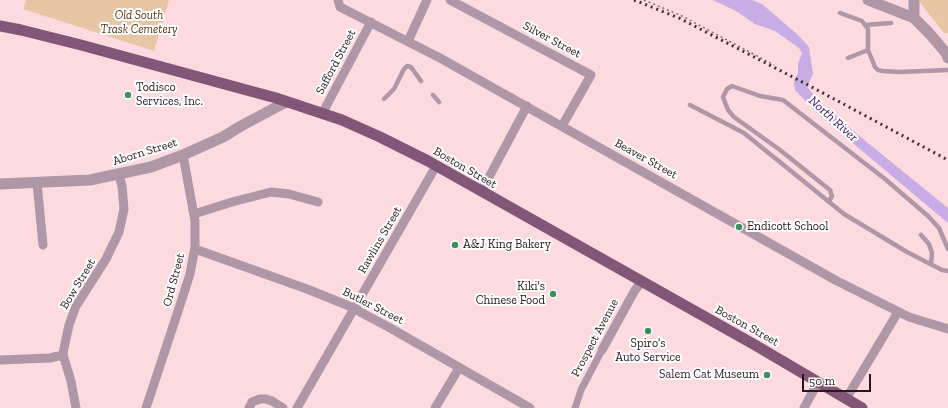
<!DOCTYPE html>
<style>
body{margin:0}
#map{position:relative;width:948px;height:408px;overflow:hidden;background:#fdd9e0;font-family:"Zilla Slab",serif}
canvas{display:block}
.scale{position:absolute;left:802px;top:374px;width:69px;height:18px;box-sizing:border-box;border:2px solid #27181b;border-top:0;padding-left:5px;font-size:12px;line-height:14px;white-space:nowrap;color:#27181b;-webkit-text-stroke:3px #fff;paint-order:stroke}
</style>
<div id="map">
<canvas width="948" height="408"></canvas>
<div class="scale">50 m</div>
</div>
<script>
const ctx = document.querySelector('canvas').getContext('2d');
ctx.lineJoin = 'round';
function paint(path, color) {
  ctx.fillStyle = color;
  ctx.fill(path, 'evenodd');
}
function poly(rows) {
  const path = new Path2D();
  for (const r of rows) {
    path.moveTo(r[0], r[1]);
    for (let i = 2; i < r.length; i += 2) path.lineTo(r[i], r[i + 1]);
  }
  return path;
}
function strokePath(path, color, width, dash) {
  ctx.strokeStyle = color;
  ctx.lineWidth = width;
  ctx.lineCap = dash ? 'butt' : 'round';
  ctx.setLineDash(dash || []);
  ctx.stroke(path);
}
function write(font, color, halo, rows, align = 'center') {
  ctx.font = font + ' "Zilla Slab",serif';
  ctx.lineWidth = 4;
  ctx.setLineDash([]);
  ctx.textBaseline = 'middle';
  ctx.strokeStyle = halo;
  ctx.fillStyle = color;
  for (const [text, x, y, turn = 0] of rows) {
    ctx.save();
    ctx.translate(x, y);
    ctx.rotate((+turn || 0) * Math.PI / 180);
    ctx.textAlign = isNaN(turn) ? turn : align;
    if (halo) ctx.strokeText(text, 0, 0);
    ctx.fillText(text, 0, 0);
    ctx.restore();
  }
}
paint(poly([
 [26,0,169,0,154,51,23,9],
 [918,0,948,0,948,33,944,33]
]), '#e7c6a6');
paint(poly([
 [713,0,752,0,762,4,798,35,809,47,813,74,807,87,824,106,863,139,948,208,948,223,817,113,795,90,794,81,798,73,798,64,802,53,799,48,775,31,755,24,736,11]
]), '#c7ace5');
strokePath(poly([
 [644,0,682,16,774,65]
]), '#886f74', 1.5, [2, 3]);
strokePath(poly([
 [840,13,862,21,868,29,868,50,848,58],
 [865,25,891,23],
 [868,50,875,67,878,70,883,71,899,72,948,70],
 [433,95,439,102],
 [384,99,394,89,404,69,407,66,411,67,421,81],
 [690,105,744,133,844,214,907,252,942,270,948,271],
 [829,201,832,196,830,190,780,150,734,117,728,110,723,97,727,89,732,86,760,96,783,100,885,179,928,216,939,228,948,249],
 [921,235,929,244,932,253,931,264]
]), '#af97a8', 4.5);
strokePath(poly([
 [575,408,581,390,602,350]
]), '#af97a8', 7);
strokePath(poly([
 [338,0,340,7,440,58,837,281,909,317,948,329],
 [450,0,591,75,562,126],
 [408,41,427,0],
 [322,114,371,22],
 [37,183,43,245],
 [481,192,527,106],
 [194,214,232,202,271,192,289,194,318,202],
 [195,249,307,289,349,306,392,329,530,408],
 [602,350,635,290,642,282],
 [0,360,50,358,63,355],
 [846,399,898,312],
 [76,408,71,381,63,355,64,348,69,325,76,306,106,259,119,232,124,209,122,186,119,175],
 [146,408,183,296,190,274,195,247,195,221,183,155],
 [249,408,252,402,260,399,266,399,272,401,283,408],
 [297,408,436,166],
 [435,408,459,368],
 [804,408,818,382]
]), '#af97a8', 9);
strokePath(poly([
 [868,0,914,18,929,33,946,53,948,58],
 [914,18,914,0],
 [0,184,90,180,151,167,183,155,223,137,241,126,286,102]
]), '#af97a8', 11);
strokePath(poly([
 [0,26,21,30,81,45,276,98,342,120,380,137,428,161,755,345,862,408]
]), '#815676', 11);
strokePath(poly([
 [634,0,679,18,808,85,948,160]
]), '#413033', 3, [2, 4]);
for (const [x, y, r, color] of [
 [128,95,4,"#3d8f61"],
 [739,227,4,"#3d8f61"],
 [455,245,4,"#3d8f61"],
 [553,294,4,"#3d8f61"],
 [648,331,4,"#3d8f61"],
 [767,375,4,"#3d8f61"]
]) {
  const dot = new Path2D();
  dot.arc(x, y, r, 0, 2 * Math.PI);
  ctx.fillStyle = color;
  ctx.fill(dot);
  strokePath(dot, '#fff', 1.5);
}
write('italic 12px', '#51310a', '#fff', [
 ["Old South",139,16],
 ["Trask Cemetery",139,30]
]);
write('12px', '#27181b', '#fff', [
 ["Silver Street",552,40,28],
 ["Safford Street",336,62,-62],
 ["Aborn Street",145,152,-17],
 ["Beaver Street",646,159,29],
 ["Boston Street",465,168,30],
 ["Rawlins Street",380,240,-60],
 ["Ord Street",174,280,-75],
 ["Bow Street",78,284,-59],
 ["Butler Street",373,306,27],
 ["Boston Street",747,326,29],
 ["Prospect Avenue",595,338,-62]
]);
write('12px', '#27181b', '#fff', [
 ["Todisco",136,88],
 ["Services, Inc.",136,102],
 ["Endicott School",747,227],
 ["A&J King Bakery",463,245],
 ["Kiki's",545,287,"right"],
 ["Chinese Food",545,301,"right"],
 ["Spiro's",648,344,"center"],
 ["Auto Service",648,358,"center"],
 ["Salem Cat Museum",759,375,"right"]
], 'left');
write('italic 13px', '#391356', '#fff', [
 ["North River",833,119,42]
]);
</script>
